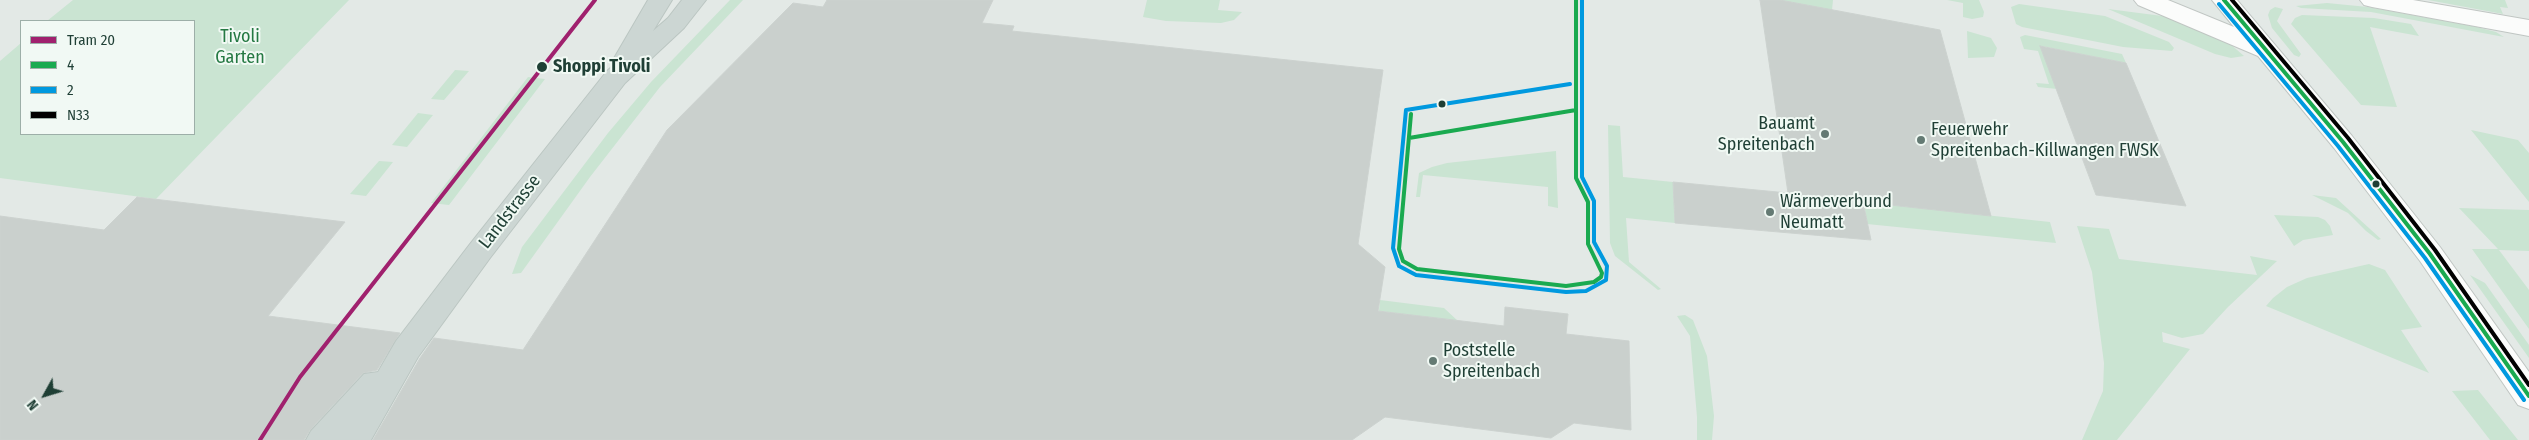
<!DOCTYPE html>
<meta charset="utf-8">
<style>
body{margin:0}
#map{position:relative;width:2529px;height:440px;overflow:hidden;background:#e3e9e6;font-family:"Fira Sans Condensed",sans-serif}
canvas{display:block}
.legend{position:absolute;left:20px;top:20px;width:175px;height:115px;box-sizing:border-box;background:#f1f9f4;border:1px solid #9dafa8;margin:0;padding:6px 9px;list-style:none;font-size:15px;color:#1f3f35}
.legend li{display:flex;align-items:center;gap:10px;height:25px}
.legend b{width:25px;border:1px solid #9dafa8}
.north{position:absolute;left:20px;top:370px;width:50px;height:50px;-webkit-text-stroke:4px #f1f9f4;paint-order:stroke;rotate:231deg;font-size:14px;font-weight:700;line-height:20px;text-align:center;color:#1f3f35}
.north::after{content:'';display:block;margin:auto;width:18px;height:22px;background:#1f3f35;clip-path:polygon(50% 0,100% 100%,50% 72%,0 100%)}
</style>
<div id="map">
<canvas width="2529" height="440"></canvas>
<ul class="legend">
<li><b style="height:6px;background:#a0216e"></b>Tram 20</li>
<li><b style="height:6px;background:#1aaa50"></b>4</li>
<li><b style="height:6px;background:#0099df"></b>2</li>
<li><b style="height:6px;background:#000"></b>N33</li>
</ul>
<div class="north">N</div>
</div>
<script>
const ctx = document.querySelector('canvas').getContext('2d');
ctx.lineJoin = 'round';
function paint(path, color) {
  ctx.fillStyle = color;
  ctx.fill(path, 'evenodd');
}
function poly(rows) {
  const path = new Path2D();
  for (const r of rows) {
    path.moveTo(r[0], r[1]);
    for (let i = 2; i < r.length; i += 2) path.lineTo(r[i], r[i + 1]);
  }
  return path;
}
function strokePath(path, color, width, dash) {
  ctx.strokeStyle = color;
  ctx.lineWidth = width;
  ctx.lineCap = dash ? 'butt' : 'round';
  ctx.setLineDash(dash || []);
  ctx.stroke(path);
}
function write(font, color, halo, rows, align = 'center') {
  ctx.font = font + ' "Fira Sans Condensed",sans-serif';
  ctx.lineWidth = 4;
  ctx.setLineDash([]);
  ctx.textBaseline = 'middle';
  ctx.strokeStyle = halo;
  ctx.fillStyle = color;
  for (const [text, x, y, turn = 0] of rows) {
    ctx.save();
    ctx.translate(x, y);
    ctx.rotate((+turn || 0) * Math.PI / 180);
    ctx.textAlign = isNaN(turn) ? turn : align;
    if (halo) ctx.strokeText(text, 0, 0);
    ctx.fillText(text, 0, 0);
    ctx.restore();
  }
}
paint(poly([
 [73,0,349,0,156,199,0,178,0,61,21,43,21,134,194,134,194,21,47,21],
 [730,0,743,0,660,87,590,177,521,273,512,274,522,247,608,133,651,82],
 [1147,0,1220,0,1218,10,1242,12,1234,20,1221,23,1166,21,1143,17],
 [1780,0,1833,0,1832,10],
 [1947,0,1979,0,1984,12,1983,17,1972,19,1963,17,1963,3],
 [2428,0,2505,0,2508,8,2500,7,2503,14],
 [2327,3,2368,7,2477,27,2496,32,2504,37,2371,12,2301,8,2296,6],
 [2019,4,2105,16,2169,42,2174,48,2172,51,2123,47,2022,27,2016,24,2011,7],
 [2275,7,2283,9,2277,21,2301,54,2299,57,2294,55,2272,28,2268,15,2270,10],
 [2108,9,2170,17,2229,43,2244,56,2231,58,2215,54],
 [2302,15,2374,18,2411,24,2419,36,2370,27,2397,107,2361,105,2291,24,2295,18],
 [1967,31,1991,38,1997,48,1994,57,1968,58],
 [2025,35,2122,54,2126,63,2041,46,2057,89,2038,87,2036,83,2049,84,2038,51,2024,49,2020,37],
 [455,70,469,71,444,100,431,99],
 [528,77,545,79,449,205,431,203],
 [418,113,433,115,407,147,392,145],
 [1608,125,1620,126,1623,177,1673,182,1675,223,1626,218,1629,262,1661,289,1658,290,1615,256,1610,243],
 [2471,130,2518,140,2529,153,2529,202],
 [1556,151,1558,208,1548,206,1548,187,1423,175,1420,197,1416,197,1419,173,1432,167,1447,163],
 [379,161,393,162,366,196,350,194],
 [2312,195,2336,198,2381,239,2378,240,2366,231,2348,213],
 [1864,202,2050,222,2056,243,1867,224],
 [2459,208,2529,210,2529,251,2499,250,2529,290,2529,329,2472,249,2498,249],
 [2274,215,2318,217,2325,220,2330,226,2333,235,2303,240,2294,246],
 [2077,226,2109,229,2119,259,2257,275,2250,256,2277,261,2228,307,2203,334,2182,338,2162,332,2163,342,2190,349,2117,440,2082,440,2103,391,2104,363,2092,272],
 [2369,264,2385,270,2422,327,2401,330,2429,373,2266,306,2273,298,2287,287,2307,278],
 [2470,275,2485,283,2529,345,2529,358],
 [1380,300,1444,308,1458,321,1379,311],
 [1685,315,1693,320,1707,356,1714,416,1712,440,1697,440,1697,417,1690,336,1677,316],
 [2478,390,2518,440,2490,440,2452,391]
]), '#cae4d2');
const building = poly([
 [827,0,993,0,982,23,1014,26,1012,31,1383,70,1358,244,1385,267,1378,311,1504,326,1505,307,1568,314,1566,334,1629,341,1631,430,1574,423,1551,438,1385,417,1352,440,373,440,420,358,434,338,523,350,667,130,793,3,823,7,827,0],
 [1760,0,1780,0,1940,30,1991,216,1863,202,1871,240,1675,223,1673,182,1788,193,1760,0],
 [2040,46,2126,63,2186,206,2096,195,2040,46],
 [137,197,345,222,268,316,400,333,377,370,363,373,310,430,304,440,0,440,0,216,104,230,137,197]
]);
paint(building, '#cad0cd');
strokePath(building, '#ccd2cf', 1);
const minor = poly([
 [2134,0,2168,0,2234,27,2212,0,2237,0,2352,136,2440,247,2529,372,2529,409,2518,405,2420,261,2334,148,2258,56,2138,5,2134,0],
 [2360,0,2413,0,2529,20,2529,36,2372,7,2364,5,2360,0]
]);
const major = poly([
 [648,0,672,0,653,31,668,18,682,0,706,0,684,28,625,83,490,258,418,357,371,440,306,440,311,431,364,374,378,372,396,341,470,244,607,71,615,64,613,60,648,0]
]);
strokePath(minor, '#c0c6c3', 2);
strokePath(major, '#bbc6c2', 2);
paint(minor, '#fbfcfb');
paint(major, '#ccd6d3');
strokePath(poly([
 [2224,0,2343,142,2430,254,2529,396],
 [1411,114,1399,249,1403,261,1417,269,1566,286,1594,282,1601,277,1602,273,1588,244,1588,202,1576,178,1576,0],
 [1409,138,1576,110]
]), '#1aaa50', 4);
strokePath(poly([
 [2219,4,2338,146,2425,258,2524,400],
 [1570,84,1406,110,1393,248,1399,266,1416,275,1566,292,1586,291,1606,280,1607,266,1594,242,1594,201,1582,177,1582,0]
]), '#0099df', 4);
strokePath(poly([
 [2232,0,2348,138,2435,250,2529,385]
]), '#000', 4);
strokePath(poly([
 [260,440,300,377,595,0]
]), '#a0216e', 4);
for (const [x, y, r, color] of [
 [542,67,6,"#1f3f35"],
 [1442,104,4.5,"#1f3f35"],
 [1825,134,5,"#647a73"],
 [1921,140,5,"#647a73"],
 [2376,184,4.5,"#1f3f35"],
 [1770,212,5,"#647a73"],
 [1433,361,5,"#647a73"]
]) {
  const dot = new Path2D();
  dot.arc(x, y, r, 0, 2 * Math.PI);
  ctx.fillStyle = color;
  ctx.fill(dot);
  strokePath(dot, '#f1f9f4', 2);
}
write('18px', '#257943', '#f1f9f4', [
 ["Tivoli",240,37],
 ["Garten",240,58]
]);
write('bold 18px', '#1f3f35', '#f1f9f4', [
 ["Shoppi Tivoli",553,67]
], 'left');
write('18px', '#1f3f35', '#f1f9f4', [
 ["Bauamt",1815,124,"right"],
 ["Spreitenbach",1815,145,"right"],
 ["Feuerwehr",1931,130],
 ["Spreitenbach-Killwangen FWSK",1931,151],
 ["Wärmeverbund",1780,202],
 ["Neumatt",1780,223],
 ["Poststelle",1443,351],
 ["Spreitenbach",1443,372]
], 'left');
write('18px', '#1f3f35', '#f1f9f4', [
 ["Landstrasse",510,212,-52]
]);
</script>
